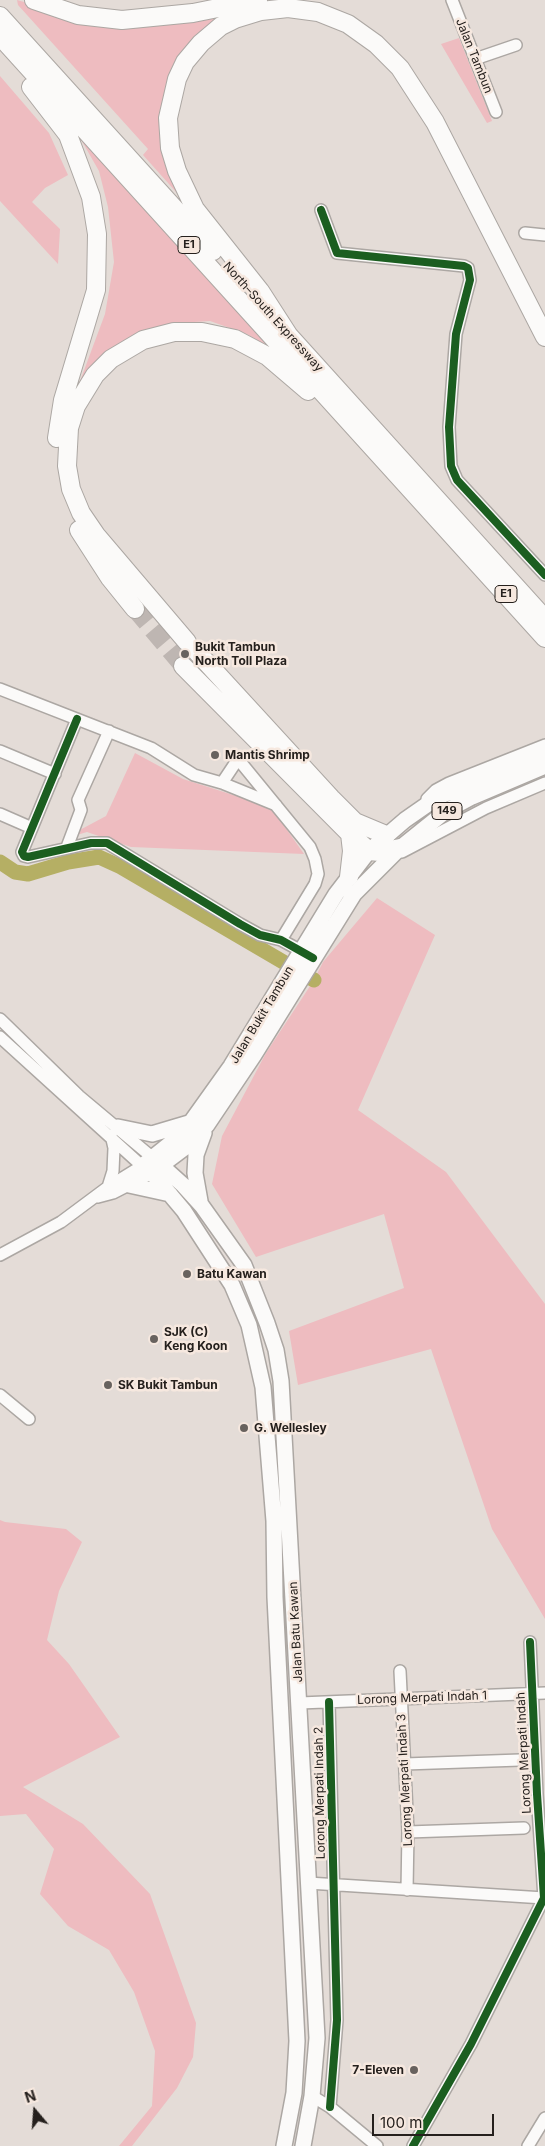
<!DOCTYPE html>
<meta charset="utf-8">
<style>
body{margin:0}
#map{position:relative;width:545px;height:2146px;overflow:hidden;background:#e4dcd7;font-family:Inter,sans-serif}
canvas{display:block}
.north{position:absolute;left:10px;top:2086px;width:50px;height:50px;-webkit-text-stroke:4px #f6e8df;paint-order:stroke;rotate:342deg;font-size:14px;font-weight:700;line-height:20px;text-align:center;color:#25201d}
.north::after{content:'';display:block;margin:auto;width:18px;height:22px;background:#25201d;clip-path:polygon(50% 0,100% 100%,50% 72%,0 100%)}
.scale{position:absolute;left:372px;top:2114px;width:122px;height:22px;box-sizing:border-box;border:2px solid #25201d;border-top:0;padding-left:6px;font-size:15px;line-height:18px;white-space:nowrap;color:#25201d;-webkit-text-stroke:4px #f6e8df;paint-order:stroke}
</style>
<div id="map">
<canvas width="545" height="2146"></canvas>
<div class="north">N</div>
<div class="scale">100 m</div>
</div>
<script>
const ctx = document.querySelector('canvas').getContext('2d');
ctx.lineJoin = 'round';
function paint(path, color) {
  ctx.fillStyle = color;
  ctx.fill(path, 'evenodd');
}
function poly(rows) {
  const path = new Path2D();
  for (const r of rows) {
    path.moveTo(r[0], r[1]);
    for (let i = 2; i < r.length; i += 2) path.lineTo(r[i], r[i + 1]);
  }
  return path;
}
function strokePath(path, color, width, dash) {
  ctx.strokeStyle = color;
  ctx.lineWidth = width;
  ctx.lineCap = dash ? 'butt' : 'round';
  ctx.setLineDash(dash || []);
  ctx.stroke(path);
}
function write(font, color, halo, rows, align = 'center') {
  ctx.font = font + ' Inter,sans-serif';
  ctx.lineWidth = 5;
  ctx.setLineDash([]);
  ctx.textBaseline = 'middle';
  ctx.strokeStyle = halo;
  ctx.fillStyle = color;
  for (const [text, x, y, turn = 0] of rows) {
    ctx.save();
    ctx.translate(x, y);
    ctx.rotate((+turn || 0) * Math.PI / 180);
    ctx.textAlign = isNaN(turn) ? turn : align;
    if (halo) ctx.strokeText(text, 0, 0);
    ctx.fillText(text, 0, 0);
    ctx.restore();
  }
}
paint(poly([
 [17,0,108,26,243,11,217,25,164,106,185,202,143,155,148,149,18,5],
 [459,38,492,121,487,123,441,44],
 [0,76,49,133,68,175,45,188,32,202,60,229,58,264,0,201],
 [75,129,276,351,247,334,210,321,179,323,150,329,120,343,95,364,73,400,105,314,114,262,108,207,99,171],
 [135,753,183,779,271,807,304,854,131,847,87,832,63,839,106,816],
 [377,898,435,935,358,1110,446,1172,545,1304,545,1619,492,1529,431,1349,298,1385,289,1331,404,1288,384,1214,256,1257,212,1184,222,1136,266,1053,314,980,323,962],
 [0,1520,5,1522,66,1529,82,1542,59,1591,47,1640,69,1664,120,1737,23,1787,83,1824,150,1894,196,2023,193,2057,177,2088,132,2146,119,2146,152,2106,155,2051,134,1992,109,1950,68,1926,40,1894,54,1849,26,1814,0,1816]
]), '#eebcc0');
strokePath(poly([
 [0,862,15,872,28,874,68,862,99,857,121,867,314,980]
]), '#b5af64', 15);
strokePath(poly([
 [135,609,183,666]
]), '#beb6b2', 18, [18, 9]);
const minor = poly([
 [452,0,496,112],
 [475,59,516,45],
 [321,210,337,253,464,266,468,268,470,280,456,334,449,427,451,466,457,480,545,575],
 [525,233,545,235],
 [0,689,151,748,194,775,222,783,276,805],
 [77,719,22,852,24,856,28,857,91,843,107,843,240,924,260,935,281,940,307,954],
 [0,751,55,774],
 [222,783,238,759,310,847,315,859,318,874,315,884,281,940],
 [427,799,436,790,449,783,545,745],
 [0,814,32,828],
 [67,847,81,810,78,800,109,731],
 [402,852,486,808,545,783],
 [0,1019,79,1096,153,1158],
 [0,1037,142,1166,108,1187,61,1222,0,1255],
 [108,1187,113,1171,114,1148,111,1135],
 [98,1197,113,1193,152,1173],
 [0,1395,29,1419],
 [400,1671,408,1832,407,1890],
 [329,1702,337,2020,330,2107],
 [300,1703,545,1693],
 [405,1764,520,1760],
 [408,1832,524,1828],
 [308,1883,544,1898],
 [312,2096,330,2107,377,2146],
 [413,2146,471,2044,544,1898,537,1794,530,1642],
 [528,2146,545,2118]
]);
const major = poly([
 [118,1127,152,1134,189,1123],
 [153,1158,183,1185,202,1206,244,1265,267,1323,276,1350,281,1381,317,2038,312,2096,303,2146],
 [155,1170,191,1143,207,1125,254,1055,354,894,400,848,446,811,472,797,545,766],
 [129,1185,170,1194],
 [200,1201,195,1173,196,1155,204,1133],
 [284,2146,294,2093,297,2041,275,1597,274,1521,263,1387,249,1325,232,1285,184,1211,152,1173,142,1166,177,1138,191,1122,231,1066,336,894,369,851,405,820,438,797,545,753]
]);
const highway = poly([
 [34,0,78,15,122,20,193,13,258,0],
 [0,16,213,251],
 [0,36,545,638],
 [31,87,68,135,91,197,97,234,96,290,63,400,57,438],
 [282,328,545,619],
 [289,336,260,291,195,209,177,171,170,148,168,118,177,79,185,62,201,43,221,26,235,19,261,11,288,8,318,12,348,24,376,44,400,68,435,122,545,337],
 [79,530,110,578,135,609],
 [187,642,96,535,81,513,71,489,67,466,69,428,76,406,95,375,111,359,143,340,174,332,202,332,235,339,267,356,308,391],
 [197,652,331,798,355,822,386,835],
 [183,666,350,834,369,851,380,852,400,848],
 [349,877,352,851,350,834]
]);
strokePath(minor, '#aca7a3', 14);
strokePath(major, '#aca7a3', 18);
strokePath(highway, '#aca7a3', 20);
strokePath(minor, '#fbfaf9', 11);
strokePath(major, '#fbfaf9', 15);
strokePath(highway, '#fbfaf9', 18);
strokePath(poly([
 [321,210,337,253,464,266,468,268,470,280,456,334,449,427,451,466,457,480,545,575],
 [77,719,22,852,24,856,28,857,91,843,107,843,240,924,260,935,281,940,313,958],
 [329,1702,337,2020,330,2107],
 [413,2146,471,2044,544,1898,537,1794,530,1642]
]), '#1b5e20', 8);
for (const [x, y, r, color] of [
 [185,654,5,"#68625e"],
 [215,755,5,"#68625e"],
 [187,1274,5,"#68625e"],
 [154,1339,5,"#68625e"],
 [108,1385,5,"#68625e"],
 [244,1428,5,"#68625e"],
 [414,2070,5,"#68625e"]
]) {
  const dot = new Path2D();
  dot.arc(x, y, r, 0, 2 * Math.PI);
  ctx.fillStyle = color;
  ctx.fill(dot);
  strokePath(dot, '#f6e8df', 2);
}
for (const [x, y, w] of [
 [189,245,22],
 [506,594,22],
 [447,811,30]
]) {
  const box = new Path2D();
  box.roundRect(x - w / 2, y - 8.5, w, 17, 4);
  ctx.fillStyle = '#f6e8df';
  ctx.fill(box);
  strokePath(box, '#25201d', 1);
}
write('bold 11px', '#25201d', null, [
 ["E1",189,245],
 ["E1",506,594],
 ["149",447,811]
]);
write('12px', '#25201d', '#f6e8df', [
 ["Jalan Tambun",474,56,68],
 ["North–South Expressway",273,317,48],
 ["Jalan Bukit Tambun",262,1015,-59],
 ["Jalan Batu Kawan",296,1632,-93],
 ["Lorong Merpati Indah 1",422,1698,-2],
 ["Lorong Merpati Indah",524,1753,-93],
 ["Lorong Merpati Indah 3",405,1780,-93],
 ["Lorong Merpati Indah 2",320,1793,-91]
]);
write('bold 12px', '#25201d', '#f6e8df', [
 ["Bukit Tambun",195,647],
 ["North Toll Plaza",195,661],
 ["Mantis Shrimp",225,755],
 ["Batu Kawan",197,1274],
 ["SJK (C)",164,1332],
 ["Keng Koon",164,1346],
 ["SK Bukit Tambun",118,1385],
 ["G. Wellesley",254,1428],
 ["7-Eleven",404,2070,"right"]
], 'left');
</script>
